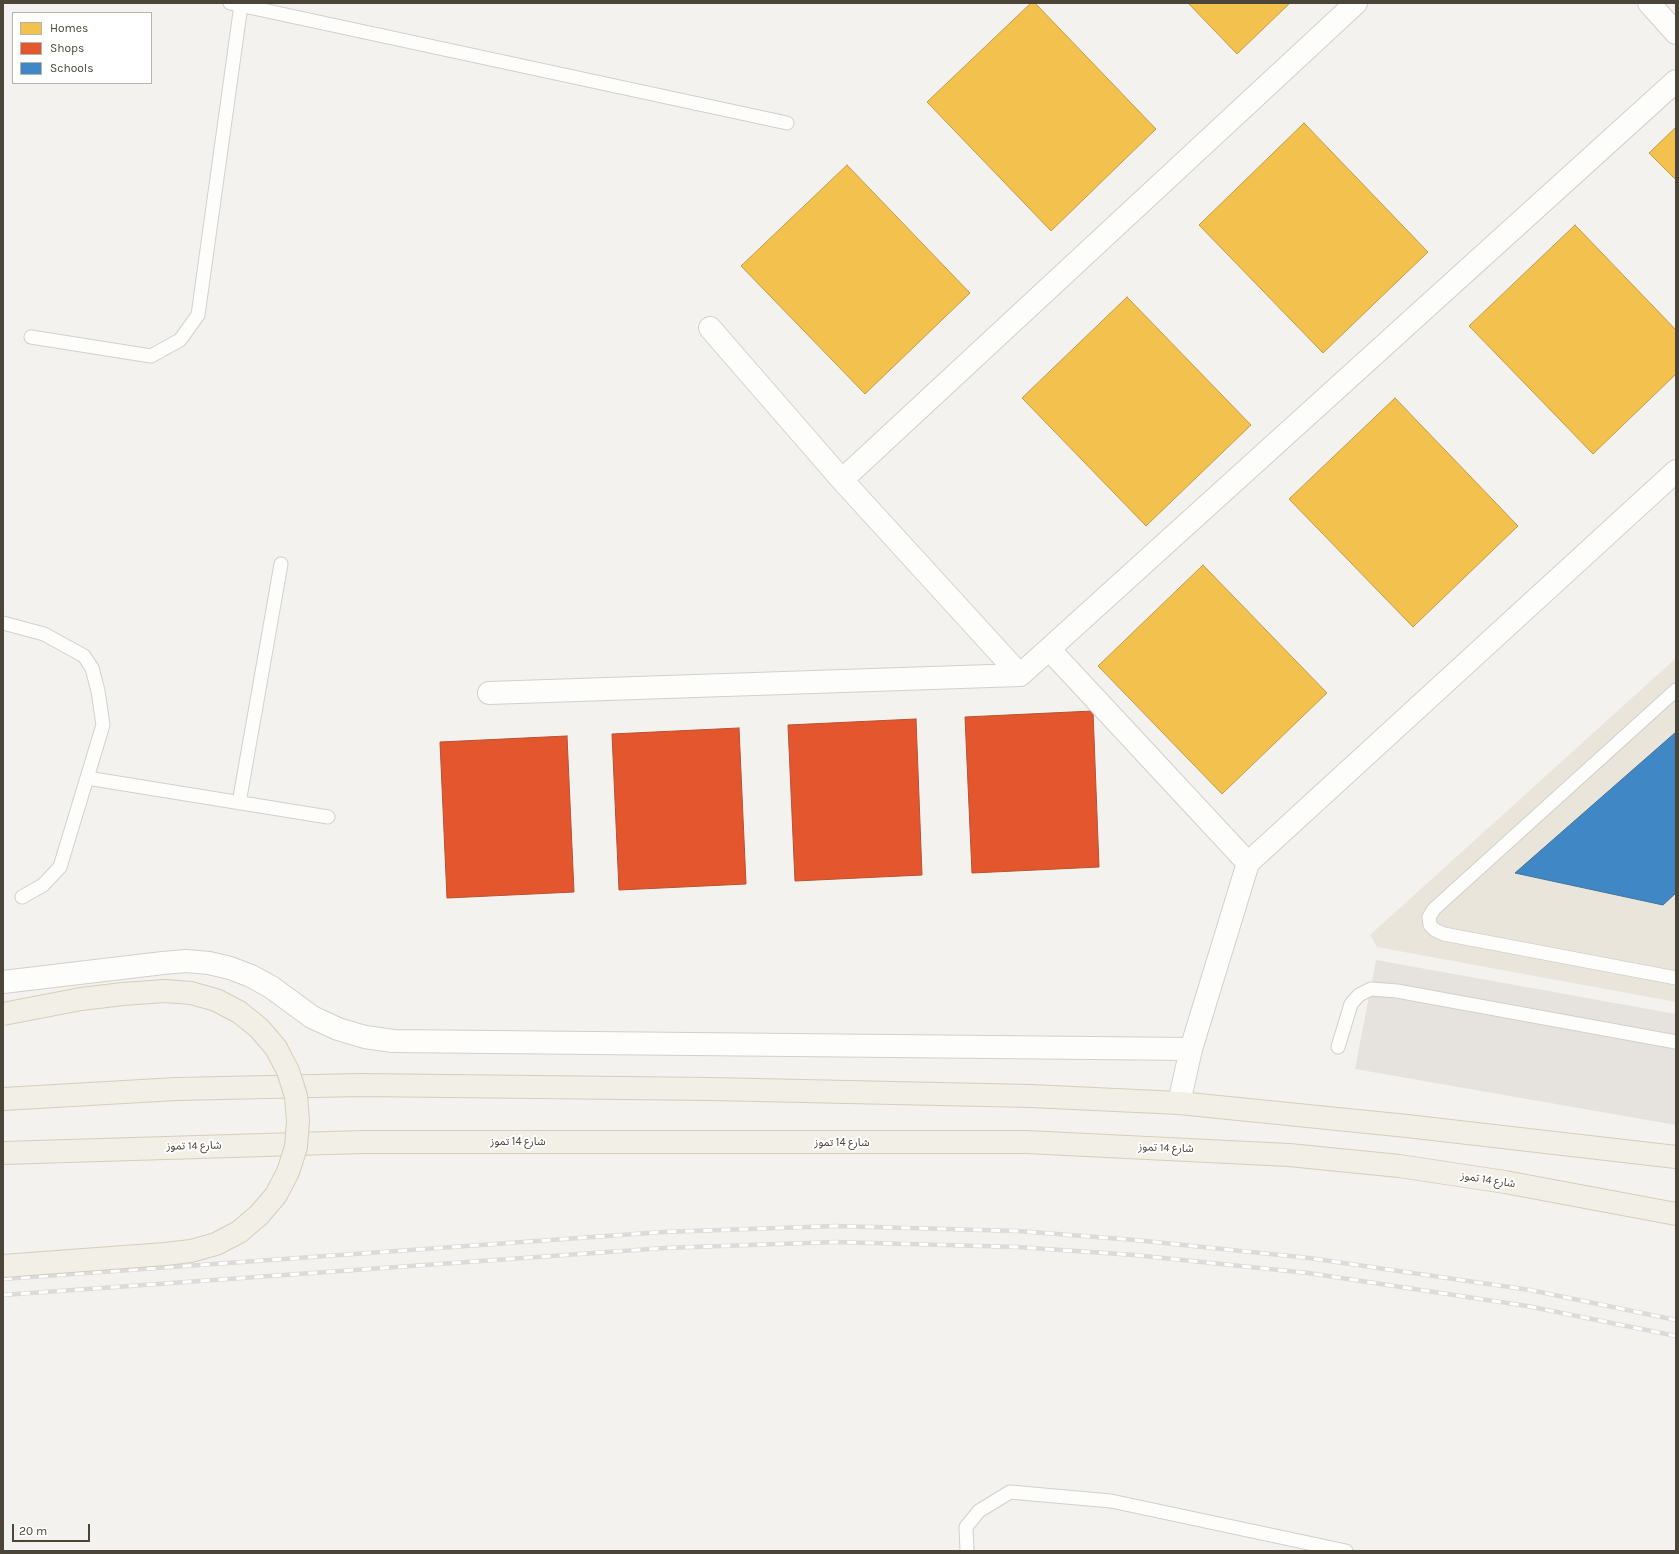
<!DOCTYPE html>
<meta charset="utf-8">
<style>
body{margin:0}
#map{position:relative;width:1679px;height:1554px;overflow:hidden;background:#f4f2ee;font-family:Karla,sans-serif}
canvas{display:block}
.frame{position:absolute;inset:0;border:4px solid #4b4439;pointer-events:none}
.legend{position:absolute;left:12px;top:12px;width:140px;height:72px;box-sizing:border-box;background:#fff;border:1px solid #b7b4b0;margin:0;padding:5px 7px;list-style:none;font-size:12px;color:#4b4439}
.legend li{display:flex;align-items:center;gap:8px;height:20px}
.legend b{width:20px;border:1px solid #b7b4b0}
.scale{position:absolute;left:12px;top:1524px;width:78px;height:18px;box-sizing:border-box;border:2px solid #4b4439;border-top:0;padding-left:5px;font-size:12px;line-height:14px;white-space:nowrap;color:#4b4439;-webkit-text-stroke:3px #fff;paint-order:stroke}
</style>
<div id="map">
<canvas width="1679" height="1554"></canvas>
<div class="frame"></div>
<ul class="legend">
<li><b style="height:11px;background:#f2c14e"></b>Homes</li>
<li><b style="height:11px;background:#e4572e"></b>Shops</li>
<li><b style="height:11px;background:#3f88c5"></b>Schools</li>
</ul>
<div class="scale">20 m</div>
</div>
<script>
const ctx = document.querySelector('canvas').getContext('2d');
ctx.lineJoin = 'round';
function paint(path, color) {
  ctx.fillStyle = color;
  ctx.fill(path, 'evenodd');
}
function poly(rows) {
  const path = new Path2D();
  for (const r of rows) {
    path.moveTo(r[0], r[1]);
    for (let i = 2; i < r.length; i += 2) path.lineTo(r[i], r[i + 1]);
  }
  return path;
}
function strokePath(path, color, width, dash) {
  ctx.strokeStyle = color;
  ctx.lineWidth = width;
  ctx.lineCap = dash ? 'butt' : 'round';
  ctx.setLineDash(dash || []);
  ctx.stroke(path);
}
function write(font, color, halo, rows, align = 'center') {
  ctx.font = font + ' Karla,"Noto Sans Arabic",sans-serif';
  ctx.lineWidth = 4;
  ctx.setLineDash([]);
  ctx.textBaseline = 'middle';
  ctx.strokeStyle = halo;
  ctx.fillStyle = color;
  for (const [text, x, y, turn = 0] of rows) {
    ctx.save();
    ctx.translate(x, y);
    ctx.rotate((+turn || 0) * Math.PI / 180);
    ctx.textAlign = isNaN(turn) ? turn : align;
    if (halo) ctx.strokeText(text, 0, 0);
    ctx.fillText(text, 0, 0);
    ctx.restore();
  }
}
paint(poly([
 [1676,658,1676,1002,1377,947,1370,935]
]), '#eae5da');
paint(poly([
 [1376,960,1676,1014,1676,1125,1355,1069]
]), '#e6e3df');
const homes = poly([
 [1031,3,1035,3,1156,129,1051,231,927,102,1031,3],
 [1188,3,1290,3,1237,54,1188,3],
 [1304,123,1428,252,1323,353,1199,225,1304,123],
 [1676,127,1676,180,1649,153,1676,127],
 [847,165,970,293,865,394,741,266,847,165],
 [1575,225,1676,330,1676,374,1593,454,1469,326,1575,225],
 [1127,297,1251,425,1146,526,1022,398,1127,297],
 [1395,398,1518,526,1413,627,1289,499,1395,398],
 [1203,565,1327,693,1222,794,1098,666,1203,565]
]);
paint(homes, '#f2c14e');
strokePath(homes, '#c09c48', 1);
const shops = poly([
 [1093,711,1099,867,972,873,965,717,1093,711],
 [916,719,922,875,795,881,788,725,916,719],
 [739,728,746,884,619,890,612,734,739,728],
 [567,736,574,892,447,898,440,742,567,736]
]);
paint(shops, '#e4572e');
strokePath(shops, '#b65131', 1);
const schools = poly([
 [1676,732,1676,893,1663,905,1515,873,1676,732]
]);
paint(schools, '#3f88c5');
strokePath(schools, '#43749b', 1);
const service = poly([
 [230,3,787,123],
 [31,337,151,356,180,340,198,315,241,5],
 [3,623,44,634,84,656,92,668,98,691,103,725,60,867,43,885,22,897],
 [1676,690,1434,909,1429,917,1430,925,1435,930,1444,934,1676,978],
 [87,778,328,817],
 [239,803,281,564],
 [1338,1047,1351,1004,1359,995,1371,989,1397,991,1676,1042],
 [967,1551,966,1527,979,1511,1010,1492,1111,1501,1346,1551]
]);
const minor = poly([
 [1649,3,1676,33],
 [710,328,842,480,1356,3],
 [842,480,1020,675,1049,649],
 [489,693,1020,675],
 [1248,863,1049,649,1676,81],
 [3,982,163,963,186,961,209,963,230,968,251,976,271,987,312,1017,338,1029,365,1037,393,1041,1191,1049],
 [1179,1103,1191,1049,1248,863,1676,471]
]);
const primary = poly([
 [3,1099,176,1089,361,1085,711,1089,1031,1096,1179,1103,1407,1126,1676,1157],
 [3,1153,362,1142,1026,1142,1289,1155,1399,1166,1505,1182,1676,1214]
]);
strokePath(service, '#d2d0cb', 15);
strokePath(minor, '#d2d0cb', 24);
strokePath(primary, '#d6cebb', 24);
strokePath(service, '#fdfdfc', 13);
strokePath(minor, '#fdfdfc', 22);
strokePath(primary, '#f2efe6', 22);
const rail = poly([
 [3,1279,663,1232,836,1226,1018,1231,1135,1240,1309,1258,1530,1290,1676,1320],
 [3,1295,664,1248,836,1242,1017,1247,1134,1255,1308,1273,1527,1306,1676,1336]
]);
strokePath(rail, '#dbdbda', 4.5);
strokePath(rail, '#fff', 3, [9]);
const primaryBridge = poly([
 [3,1014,81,999,123,994,165,991,191,993,216,1000,239,1012,259,1028,276,1048,288,1071,296,1096,298,1121,296,1147,288,1172,276,1195,259,1215,239,1232,216,1244,191,1251,165,1254,3,1266]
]);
strokePath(primaryBridge, '#d6cebb', 24, []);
strokePath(primaryBridge, '#f2efe6', 22);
write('11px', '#4b4439', '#fff', [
 ["شارع 14 تموز",518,1142],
 ["شارع 14 تموز",842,1143],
 ["شارع 14 تموز",194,1146,-1],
 ["شارع 14 تموز",1166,1148,2],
 ["شارع 14 تموز",1488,1180,9]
]);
</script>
